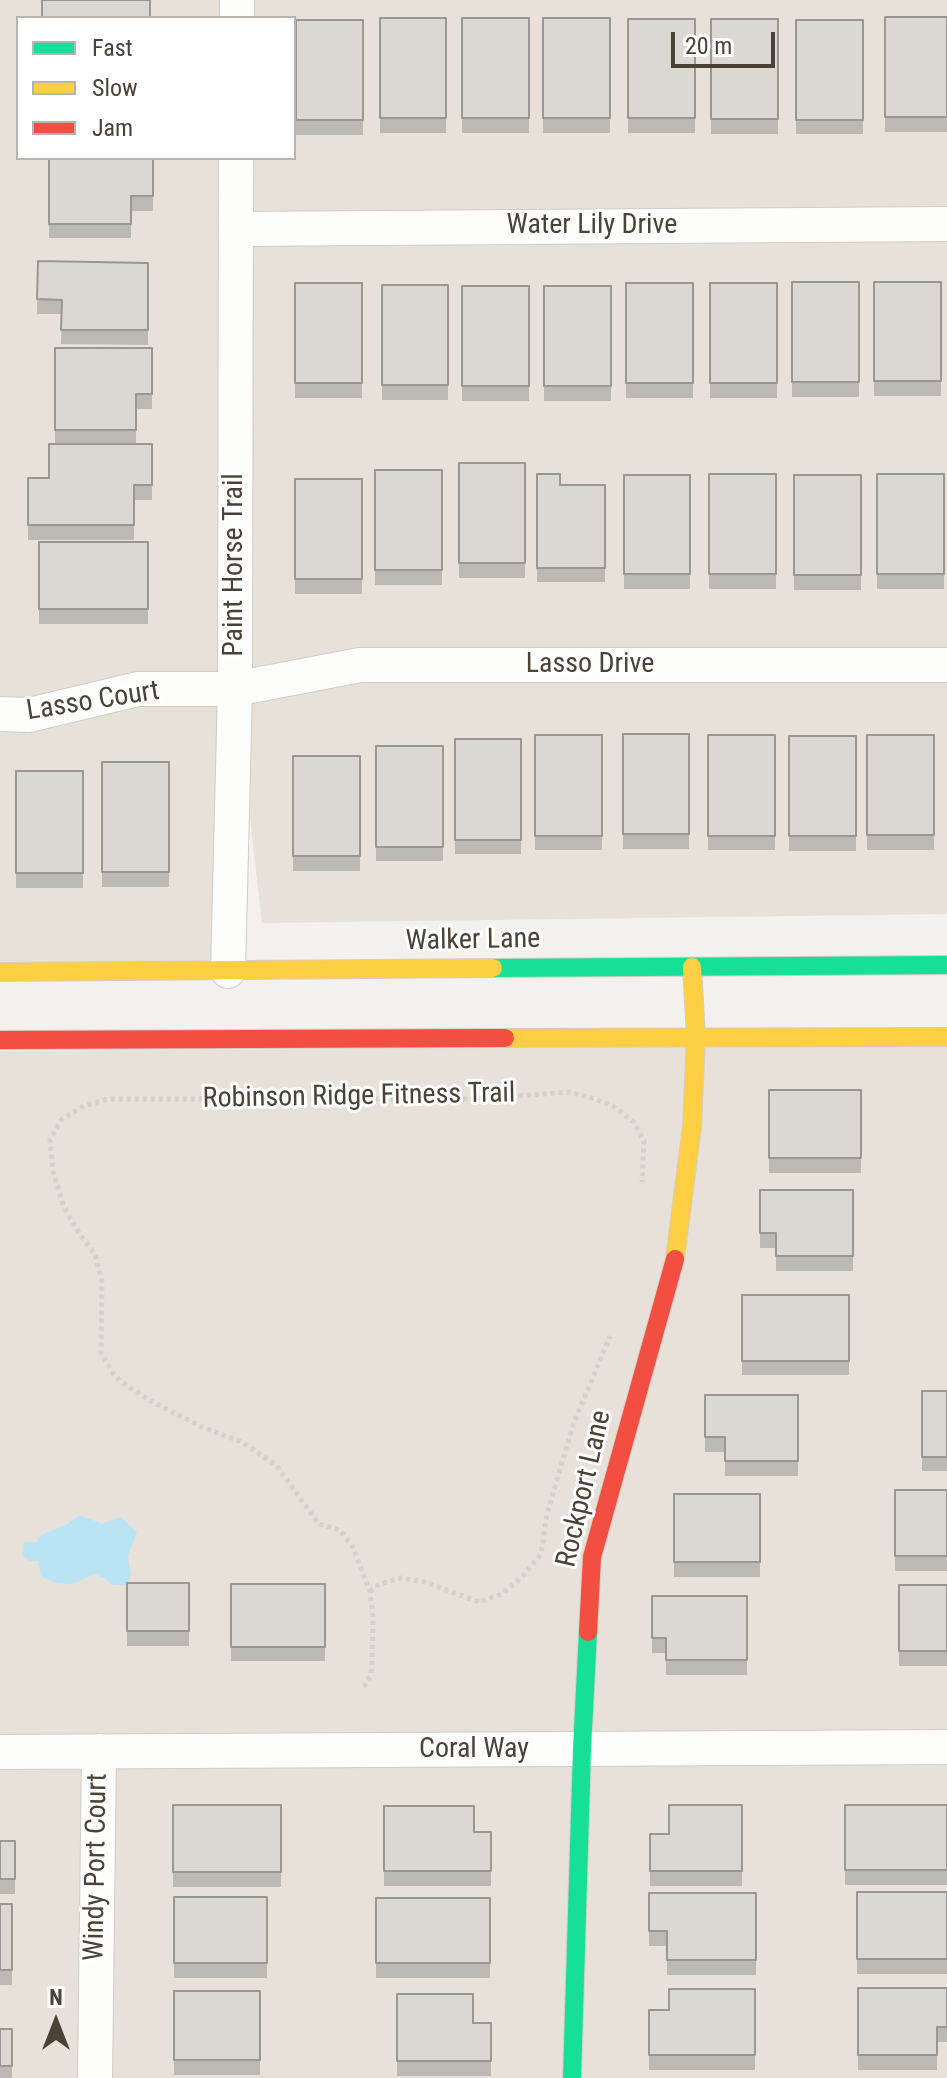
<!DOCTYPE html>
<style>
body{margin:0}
#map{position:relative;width:947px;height:2078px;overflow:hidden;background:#f3f0ed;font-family:"Roboto Condensed",sans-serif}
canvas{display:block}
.legend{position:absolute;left:16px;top:16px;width:280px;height:144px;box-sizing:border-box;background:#fff;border:2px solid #b7b3af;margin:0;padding:10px 14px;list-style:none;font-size:24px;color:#4a4137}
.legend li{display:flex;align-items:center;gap:16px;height:40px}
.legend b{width:40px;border:2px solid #b7b3af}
.north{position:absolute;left:16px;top:1982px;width:80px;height:80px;-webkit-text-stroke:6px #fff;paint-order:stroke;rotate:0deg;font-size:22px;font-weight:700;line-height:32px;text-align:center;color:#4a4137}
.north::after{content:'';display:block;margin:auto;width:28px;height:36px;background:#4a4137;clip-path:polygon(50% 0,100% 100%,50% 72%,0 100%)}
.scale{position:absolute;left:671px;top:32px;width:104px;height:36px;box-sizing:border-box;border:4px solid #4a4137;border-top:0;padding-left:10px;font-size:24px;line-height:28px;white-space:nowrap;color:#4a4137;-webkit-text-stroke:6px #fff;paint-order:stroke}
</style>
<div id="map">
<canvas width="947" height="2078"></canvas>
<ul class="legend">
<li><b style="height:10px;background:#16e098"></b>Fast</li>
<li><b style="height:10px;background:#ffcf43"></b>Slow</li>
<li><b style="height:10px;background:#f24e42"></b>Jam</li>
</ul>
<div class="north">N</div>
<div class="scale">20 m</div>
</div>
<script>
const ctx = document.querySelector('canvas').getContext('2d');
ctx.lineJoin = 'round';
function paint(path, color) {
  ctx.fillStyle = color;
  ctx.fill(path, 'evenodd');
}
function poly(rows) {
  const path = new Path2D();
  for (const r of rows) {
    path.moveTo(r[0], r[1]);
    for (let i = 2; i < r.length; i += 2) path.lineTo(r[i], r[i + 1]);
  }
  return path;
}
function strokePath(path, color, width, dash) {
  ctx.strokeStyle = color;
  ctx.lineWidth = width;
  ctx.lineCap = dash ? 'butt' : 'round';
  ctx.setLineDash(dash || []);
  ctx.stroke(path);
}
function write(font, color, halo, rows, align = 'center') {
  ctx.font = font + ' "Roboto Condensed",sans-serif';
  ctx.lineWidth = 6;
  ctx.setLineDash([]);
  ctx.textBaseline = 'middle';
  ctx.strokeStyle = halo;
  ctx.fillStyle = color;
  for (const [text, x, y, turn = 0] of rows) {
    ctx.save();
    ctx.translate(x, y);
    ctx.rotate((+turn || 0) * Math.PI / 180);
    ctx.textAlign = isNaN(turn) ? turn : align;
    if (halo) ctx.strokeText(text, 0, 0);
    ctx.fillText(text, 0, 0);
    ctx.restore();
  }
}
paint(poly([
 [0,0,947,0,947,914,262,923,236,697,228,971,0,974],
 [18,18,294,18,294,158,18,158],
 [947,1045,947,2078,0,2078,0,1051]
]), '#e7e1da');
paint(poly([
 [79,1516,91,1519,101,1524,120,1517,137,1532,128,1556,131,1576,126,1585,112,1585,106,1579,95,1574,72,1584,55,1583,41,1576,38,1561,30,1561,23,1555,24,1542,36,1542,41,1535,66,1525]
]), '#bae3f3');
const street = poly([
 [237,18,237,0],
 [236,229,947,224],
 [0,714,29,715,138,689,235,689,360,665,947,665],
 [228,971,235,689,236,158],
 [0,1752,947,1747],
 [95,2078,99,1751]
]);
const fast = poly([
 [493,968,947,965],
 [572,2078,582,1749,588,1632]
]);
const slow = poly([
 [0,972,493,968],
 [505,1038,947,1037],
 [675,1259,692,1126,696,1037,692,967]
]);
const jam = poly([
 [0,1040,505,1038],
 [588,1632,592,1557,675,1259]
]);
strokePath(street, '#d0ccc8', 36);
strokePath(fast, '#d4cec4', 20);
strokePath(slow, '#d4cec4', 20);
strokePath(jam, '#d4cec4', 20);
strokePath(poly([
 [370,1592,379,1584,401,1578,425,1582,479,1602,502,1594,522,1577,541,1554,547,1514,573,1425,610,1336],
 [364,1687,371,1675,372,1662,373,1617,370,1592,353,1547,340,1530,319,1524,276,1465,242,1442,202,1427,149,1400,120,1381,112,1372,101,1353,102,1282,95,1254,80,1235,63,1205,53,1171,50,1140,61,1120,84,1106,107,1099,479,1099,569,1092,592,1098,613,1106,634,1122,644,1141,642,1182]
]), '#d3d0cb', 5, [4, 4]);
strokePath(street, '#fdfdfc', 34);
strokePath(fast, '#16e098', 18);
strokePath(slow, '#ffcf43', 18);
strokePath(jam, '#f24e42', 18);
paint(poly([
 [885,17,947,17,947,132,885,132],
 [380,18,446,18,446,133,380,133],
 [462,18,529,18,529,133,462,133],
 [543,18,610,18,610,133,543,133],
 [628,19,695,19,695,133,628,133],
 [711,19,778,19,778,134,711,134],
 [296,20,363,20,363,135,296,135],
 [796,20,863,20,863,134,796,134],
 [49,158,153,158,153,211,131,211,131,238,49,238],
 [38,261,148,263,148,345,61,344,62,314,37,314],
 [792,282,859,282,859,397,792,397],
 [874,282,941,282,941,396,874,396],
 [295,283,362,283,362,398,295,398],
 [626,283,693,283,693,398,626,398],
 [710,283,777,283,777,398,710,398],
 [382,285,448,285,448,400,382,400],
 [462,286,529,286,529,401,462,401],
 [544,286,611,286,611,401,544,401],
 [55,348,152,348,152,409,136,409,136,444,152,444,152,500,134,500,134,540,28,540,28,478,49,478,55,444],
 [459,463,525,463,525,578,459,578],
 [375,470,442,470,442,585,375,585],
 [537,474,560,485,605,485,605,582,537,582],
 [709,474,776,474,776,589,709,589],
 [877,474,944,474,944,589,877,589],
 [624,475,690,475,690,589,624,589],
 [794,475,861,475,861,590,794,590],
 [295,479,362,479,362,594,295,594],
 [39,542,148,542,148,624,39,624],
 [623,734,689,734,689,849,623,849],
 [535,735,602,735,602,850,535,850],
 [708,735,775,735,775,850,708,850],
 [867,735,934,735,934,850,867,850],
 [789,736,856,736,856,851,789,851],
 [455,739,521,739,521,854,455,854],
 [376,746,443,746,443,861,376,861],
 [293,756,360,756,360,871,293,871],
 [102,762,169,762,169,887,102,887],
 [16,771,83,771,83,888,16,888],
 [769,1090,861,1090,861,1173,769,1173],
 [760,1190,853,1190,853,1271,776,1271,776,1248,760,1248],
 [742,1295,849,1295,849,1375,742,1375],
 [922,1391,947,1391,947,1471,922,1471],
 [705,1395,798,1395,798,1476,725,1476,725,1452,705,1452],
 [895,1490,947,1490,947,1571,895,1571],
 [674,1494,760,1494,760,1577,674,1577],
 [127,1583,189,1583,189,1646,127,1646],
 [231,1584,325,1584,325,1661,231,1661],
 [899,1585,947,1585,947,1666,899,1666],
 [652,1596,747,1596,747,1675,666,1675,666,1653,652,1653],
 [173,1805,281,1805,281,1887,173,1887],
 [742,1805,742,1886,650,1886,650,1834,669,1834],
 [845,1805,947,1805,947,1885,845,1885],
 [384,1806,474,1832,491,1832,491,1886,384,1886],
 [0,1841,15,1841,15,1894,0,1894],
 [857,1892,947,1892,947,1974,857,1974],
 [649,1893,756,1893,756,1975,667,1975,667,1946,649,1946],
 [174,1897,267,1897,267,1978,174,1978],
 [376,1898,490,1898,490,1978,376,1978],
 [0,1904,12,1904,12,1985,0,1985],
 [858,1988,947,1988,947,2042,937,2042,937,2070,858,2070],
 [755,1989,755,2070,649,2070,649,2010,669,2010],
 [174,1991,260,1991,260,2075,174,2075],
 [397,1994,473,2023,491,2023,491,2076,397,2076],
 [0,2029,12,2029,12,2078,0,2078]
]), '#bcb9b5');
const building = poly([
 [42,0,150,0,150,18,42,18,42,0],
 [885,17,947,17,947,117,885,117,885,17],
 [380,18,446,18,446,118,380,118,380,18],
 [462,18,529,18,529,118,462,118,462,18],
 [543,18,610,18,610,118,543,118,543,18],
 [628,19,695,19,695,118,628,118,628,19],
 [711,19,778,19,778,119,711,119,711,19],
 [296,20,363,20,363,120,296,120,296,20],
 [796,20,863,20,863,120,796,120,796,20],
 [49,158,153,158,153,196,131,196,131,224,49,224,49,158],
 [38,261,148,263,148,330,61,330,62,300,37,299,38,261],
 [792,282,859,282,859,382,792,382,792,282],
 [874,282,941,282,941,381,874,381,874,282],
 [295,283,362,283,362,383,295,383,295,283],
 [626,283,693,283,693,383,626,383,626,283],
 [710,283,777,283,777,383,710,383,710,283],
 [382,285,448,285,448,385,382,385,382,285],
 [462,286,529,286,529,386,462,386,462,286],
 [544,286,611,286,611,386,544,386,544,286],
 [55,348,152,348,152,394,136,394,136,430,55,430,55,348],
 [49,444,152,444,152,485,134,485,134,525,28,525,28,478,49,478,49,444],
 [459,463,525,463,525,563,459,563,459,463],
 [375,470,442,470,442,570,375,570,375,470],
 [537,474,560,474,560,485,605,485,605,568,537,568,537,474],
 [709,474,776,474,776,574,709,574,709,474],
 [877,474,944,474,944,574,877,574,877,474],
 [624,475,690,475,690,574,624,574,624,475],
 [794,475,861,475,861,575,794,575,794,475],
 [295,479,362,479,362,579,295,579,295,479],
 [39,542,148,542,148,609,39,609,39,542],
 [623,734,689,734,689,834,623,834,623,734],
 [535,735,602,735,602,836,535,836,535,735],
 [708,735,775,735,775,836,708,836,708,735],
 [867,735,934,735,934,835,867,835,867,735],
 [789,736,856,736,856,836,789,836,789,736],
 [455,739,521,739,521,840,455,840,455,739],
 [376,746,443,746,443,847,376,847,376,746],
 [293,756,360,756,360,856,293,856,293,756],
 [102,762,169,762,169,872,102,872,102,762],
 [16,771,83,771,83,873,16,873,16,771],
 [769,1090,861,1090,861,1158,769,1158,769,1090],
 [760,1190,853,1190,853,1256,776,1256,776,1233,760,1233,760,1190],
 [742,1295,849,1295,849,1361,742,1361,742,1295],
 [922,1391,947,1391,947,1457,922,1457,922,1391],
 [705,1395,798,1395,798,1461,725,1461,725,1437,705,1437,705,1395],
 [895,1490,947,1490,947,1556,895,1556,895,1490],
 [674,1494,760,1494,760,1562,674,1562,674,1494],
 [127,1583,189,1583,189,1631,127,1631,127,1583],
 [231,1584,325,1584,325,1647,231,1647,231,1584],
 [899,1585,947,1585,947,1651,899,1651,899,1585],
 [652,1596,747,1596,747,1660,666,1660,666,1638,652,1638,652,1596],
 [173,1805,281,1805,281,1872,173,1872,173,1805],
 [669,1805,742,1805,742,1871,650,1871,650,1834,669,1834,669,1805],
 [845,1805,947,1805,947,1870,845,1870,845,1805],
 [384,1806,474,1806,474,1832,491,1832,491,1871,384,1871,384,1806],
 [0,1841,15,1841,15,1879,0,1879,0,1841],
 [857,1892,947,1892,947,1959,857,1959,857,1892],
 [649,1893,756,1893,756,1960,667,1960,667,1931,649,1931,649,1893],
 [174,1897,267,1897,267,1963,174,1963,174,1897],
 [376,1898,490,1898,490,1963,376,1963,376,1898],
 [0,1904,12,1904,12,1970,0,1970,0,1904],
 [858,1988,947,1988,947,2027,937,2027,937,2055,858,2055,858,1988],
 [669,1989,755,1989,755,2055,649,2055,649,2010,669,2010,669,1989],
 [174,1991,260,1991,260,2060,174,2060,174,1991],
 [397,1994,473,1994,473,2023,491,2023,491,2061,397,2061,397,1994],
 [0,2029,12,2029,12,2066,0,2066,0,2029]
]);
paint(building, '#dbd7d3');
strokePath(building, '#999694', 2);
write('28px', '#4a4137', '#fff', [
 ["Water Lily Drive",592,226],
 ["Paint Horse Trail",235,565,-90],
 ["Lasso Drive",590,665],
 ["Lasso Court",93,702,-9],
 ["Walker Lane",473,941,-1],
 ["Robinson Ridge Fitness Trail",359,1097,-1],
 ["Rockport Lane",585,1489,-77],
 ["Coral Way",474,1750],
 ["Windy Port Court",97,1867,-89]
]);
</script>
